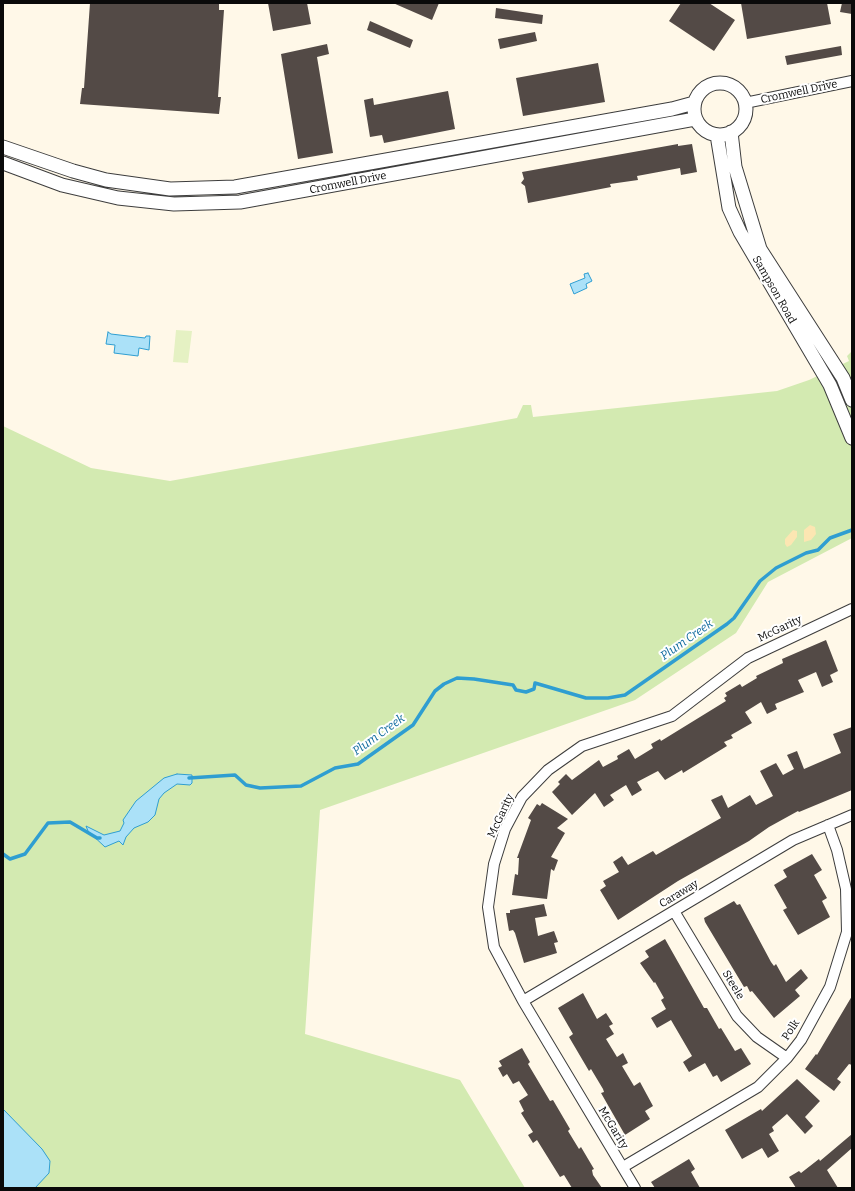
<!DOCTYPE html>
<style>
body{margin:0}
#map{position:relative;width:855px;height:1191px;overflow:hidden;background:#fff8e8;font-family:Bitter,serif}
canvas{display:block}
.frame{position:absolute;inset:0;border:4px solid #0a0a0a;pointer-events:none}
</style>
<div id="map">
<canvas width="855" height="1191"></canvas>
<div class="frame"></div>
</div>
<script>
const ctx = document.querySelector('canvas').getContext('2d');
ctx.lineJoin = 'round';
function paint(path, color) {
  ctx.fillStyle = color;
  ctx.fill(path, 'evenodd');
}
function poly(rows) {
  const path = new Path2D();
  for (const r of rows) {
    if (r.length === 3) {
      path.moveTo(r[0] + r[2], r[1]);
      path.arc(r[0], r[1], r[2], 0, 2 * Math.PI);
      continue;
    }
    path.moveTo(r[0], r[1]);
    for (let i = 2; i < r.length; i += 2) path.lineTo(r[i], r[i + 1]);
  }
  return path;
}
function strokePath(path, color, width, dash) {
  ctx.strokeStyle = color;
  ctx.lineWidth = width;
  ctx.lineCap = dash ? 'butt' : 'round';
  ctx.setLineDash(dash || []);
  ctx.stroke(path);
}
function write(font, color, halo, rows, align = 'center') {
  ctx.font = font + ' Bitter,serif';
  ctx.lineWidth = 4;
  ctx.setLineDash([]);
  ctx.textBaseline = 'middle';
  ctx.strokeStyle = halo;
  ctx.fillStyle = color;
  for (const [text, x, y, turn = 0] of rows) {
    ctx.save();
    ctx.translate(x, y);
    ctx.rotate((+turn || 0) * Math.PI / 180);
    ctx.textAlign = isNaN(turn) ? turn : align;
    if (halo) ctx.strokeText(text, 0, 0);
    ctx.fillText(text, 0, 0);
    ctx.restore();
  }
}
paint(poly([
 [852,351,852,538,768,582,736,633,635,700,320,810,305,1034,460,1080,525,1188,3,1188,3,426,91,468,170,481,517,418,523,405,531,405,533,417,777,391,809,380,849,361,847,356]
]), '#d3eab1');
paint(poly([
 [810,525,815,527,816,534,811,540,804,542,804,530],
 [793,530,797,531,797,537,791,545,787,547,785,544,785,539]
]), '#fce6b2');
paint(poly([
 [176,330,192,331,188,363,173,362]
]), '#e5f1c3');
const water = poly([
 [588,273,592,281,586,284,587,288,574,294,570,284,585,278,584,274,588,273],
 [108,332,111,334,145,338,146,336,150,336,149,350,139,348,138,356,114,353,115,345,106,344,108,332],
 [177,774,192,775,192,783,190,785,177,784,164,793,159,799,155,815,148,822,134,828,126,837,123,845,119,841,105,847,88,831,86,826,104,835,120,831,124,823,123,820,136,801,164,778,177,774],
 [3,1109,42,1149,50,1161,49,1173,35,1188,3,1188,3,1109]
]);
paint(water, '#abe1f8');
strokePath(water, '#2f9ed1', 1);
strokePath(poly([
 [189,778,235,775,246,785,260,788,301,786,335,768,358,764,413,725,435,691,444,684,457,678,474,679,513,685,516,690,526,692,534,689,535,683,586,698,608,698,625,695,727,624,734,618,760,581,776,568,806,553,818,550,830,538,852,530],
 [3,854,10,859,25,854,48,823,70,822,97,838,100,838]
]), '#2f9ed1', 3.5);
paint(poly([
 [90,3,219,3,219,10,224,10,218,97,221,97,219,114,80,104,82,88,84,88],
 [268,3,307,3,311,24,273,31],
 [393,3,439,3,432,20],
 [681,3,709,3,735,20,714,51,669,21],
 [741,3,827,3,831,24,747,39],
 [842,3,852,3,852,14,840,12],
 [496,8,543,15,542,24,495,18],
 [370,21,413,40,410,48,367,30],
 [535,32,537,41,500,49,498,39],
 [327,44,329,54,317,57,333,153,298,159,281,54],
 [841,46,842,55,787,65,785,56],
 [598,63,605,102,523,116,516,78],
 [448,91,455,129,384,143,382,135,370,137,364,100,373,98,374,105],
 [678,144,678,146,692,144,697,172,681,175,680,168,637,176,638,180,610,184,611,187,528,203,525,186,521,183,524,179,522,172],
 [826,640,838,671,830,675,833,682,822,687,816,672,798,680,804,692,775,704,777,709,767,714,761,702,745,712,752,723,731,735,733,738,724,742,727,746,683,773,682,770,665,780,658,771,637,782,642,790,632,796,626,785,610,795,614,800,604,807,595,793,572,815,552,792,560,784,558,782,566,774,572,780,599,760,603,767,618,759,617,756,629,749,635,759,653,748,651,744,660,739,661,741,726,701,724,698,727,696,725,693,740,684,742,687,757,678,756,676,783,663,782,659],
 [852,727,852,790,799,812,798,811,769,827,749,841,678,881,618,920,600,890,606,886,603,881,619,872,613,862,622,856,628,865,653,851,656,855,721,818,711,800,722,795,728,808,750,795,756,805,773,796,760,771,776,763,783,775,794,769,787,755,797,751,804,769,841,753,833,734],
 [542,803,568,819,557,828,565,833,551,857,558,860,554,871,551,869,547,899,512,895,515,874,518,875,519,858,517,858,531,820,528,818,537,804,540,806],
 [812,854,822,870,814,875,827,898,822,901,830,917,798,935,783,910,787,908,774,885,787,877,783,870],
 [734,901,737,905,740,904,771,962,774,966,776,964,786,982,801,969,808,978,795,990,800,996,774,1018,752,991,750,992,747,986,744,987,705,922,704,918],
 [544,904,547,916,535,918,538,936,554,931,558,942,554,943,557,953,524,963,515,933,513,930,509,931,506,913,510,913,510,910],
 [665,939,704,1008,707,1008,719,1029,721,1028,735,1051,741,1048,751,1064,721,1082,717,1075,713,1077,705,1063,689,1072,683,1062,692,1056,671,1020,657,1028,651,1018,666,1009,661,1000,664,998,655,982,654,983,640,963,649,957,645,951],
 [583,993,597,1019,606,1013,613,1024,609,1026,614,1034,606,1039,617,1057,623,1053,628,1063,622,1066,634,1086,640,1082,653,1106,645,1111,650,1119,625,1135,601,1093,604,1092,603,1089,591,1069,589,1071,569,1037,573,1034,558,1008],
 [852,996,852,1065,849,1064,837,1079,841,1082,834,1091,805,1069,816,1054,817,1055],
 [522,1048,530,1062,528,1064,550,1101,553,1100,570,1129,568,1131,579,1149,581,1147,594,1169,592,1170,593,1175,602,1188,572,1188,564,1175,560,1177,537,1140,533,1143,528,1135,533,1132,521,1113,524,1111,519,1101,528,1095,519,1081,513,1084,507,1074,503,1077,498,1068,502,1066,499,1061],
 [797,1079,820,1101,805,1117,813,1126,805,1134,787,1114,772,1127,774,1131,769,1134,779,1151,768,1158,762,1148,742,1159,725,1130,761,1109,762,1111],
 [852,1134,852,1148,827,1170,838,1188,796,1188,789,1177,799,1171,801,1173,819,1159,820,1161],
 [689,1159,695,1169,691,1172,700,1188,655,1188,651,1182]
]), '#534a46');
const minor = poly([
 [745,103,852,81],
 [674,911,737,1016,757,1037,787,1058],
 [523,1001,793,840,852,815],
 [623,1167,758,1087,787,1058,801,1040,830,987,847,932,846,889,837,850,828,825],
 [635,1188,523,1001,494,947,488,907,494,864,505,829,522,797,548,770,582,746,672,716,748,658,852,609]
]);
const tertiary = poly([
 [720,109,26],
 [731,132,735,167,760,249,843,378,852,400],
 [717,135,729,208,740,232,830,385,852,438],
 [3,147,73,171,106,180,170,189,235,187,672,109,694,103],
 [3,163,62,185,118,198,174,204,240,202,695,119]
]);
strokePath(minor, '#3d3d3d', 12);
strokePath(tertiary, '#3d3d3d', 15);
strokePath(minor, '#fff', 10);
strokePath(tertiary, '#fff', 13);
write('11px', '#0a0a0a', '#fff', [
 ["Cromwell Drive",799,92,-12],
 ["Cromwell Drive",348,183,-11],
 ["Sampson Road",774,290,60],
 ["McGarity",780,629,-25],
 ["McGarity",501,816,-65],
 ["Caraway",679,894,-31],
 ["Steele",733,985,59],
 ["Polk",791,1030,-57],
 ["McGarity",613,1128,59]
]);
write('italic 12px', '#116c9f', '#fff', [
 ["Plum Creek",687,640,-35],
 ["Plum Creek",379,735,-36]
]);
</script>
